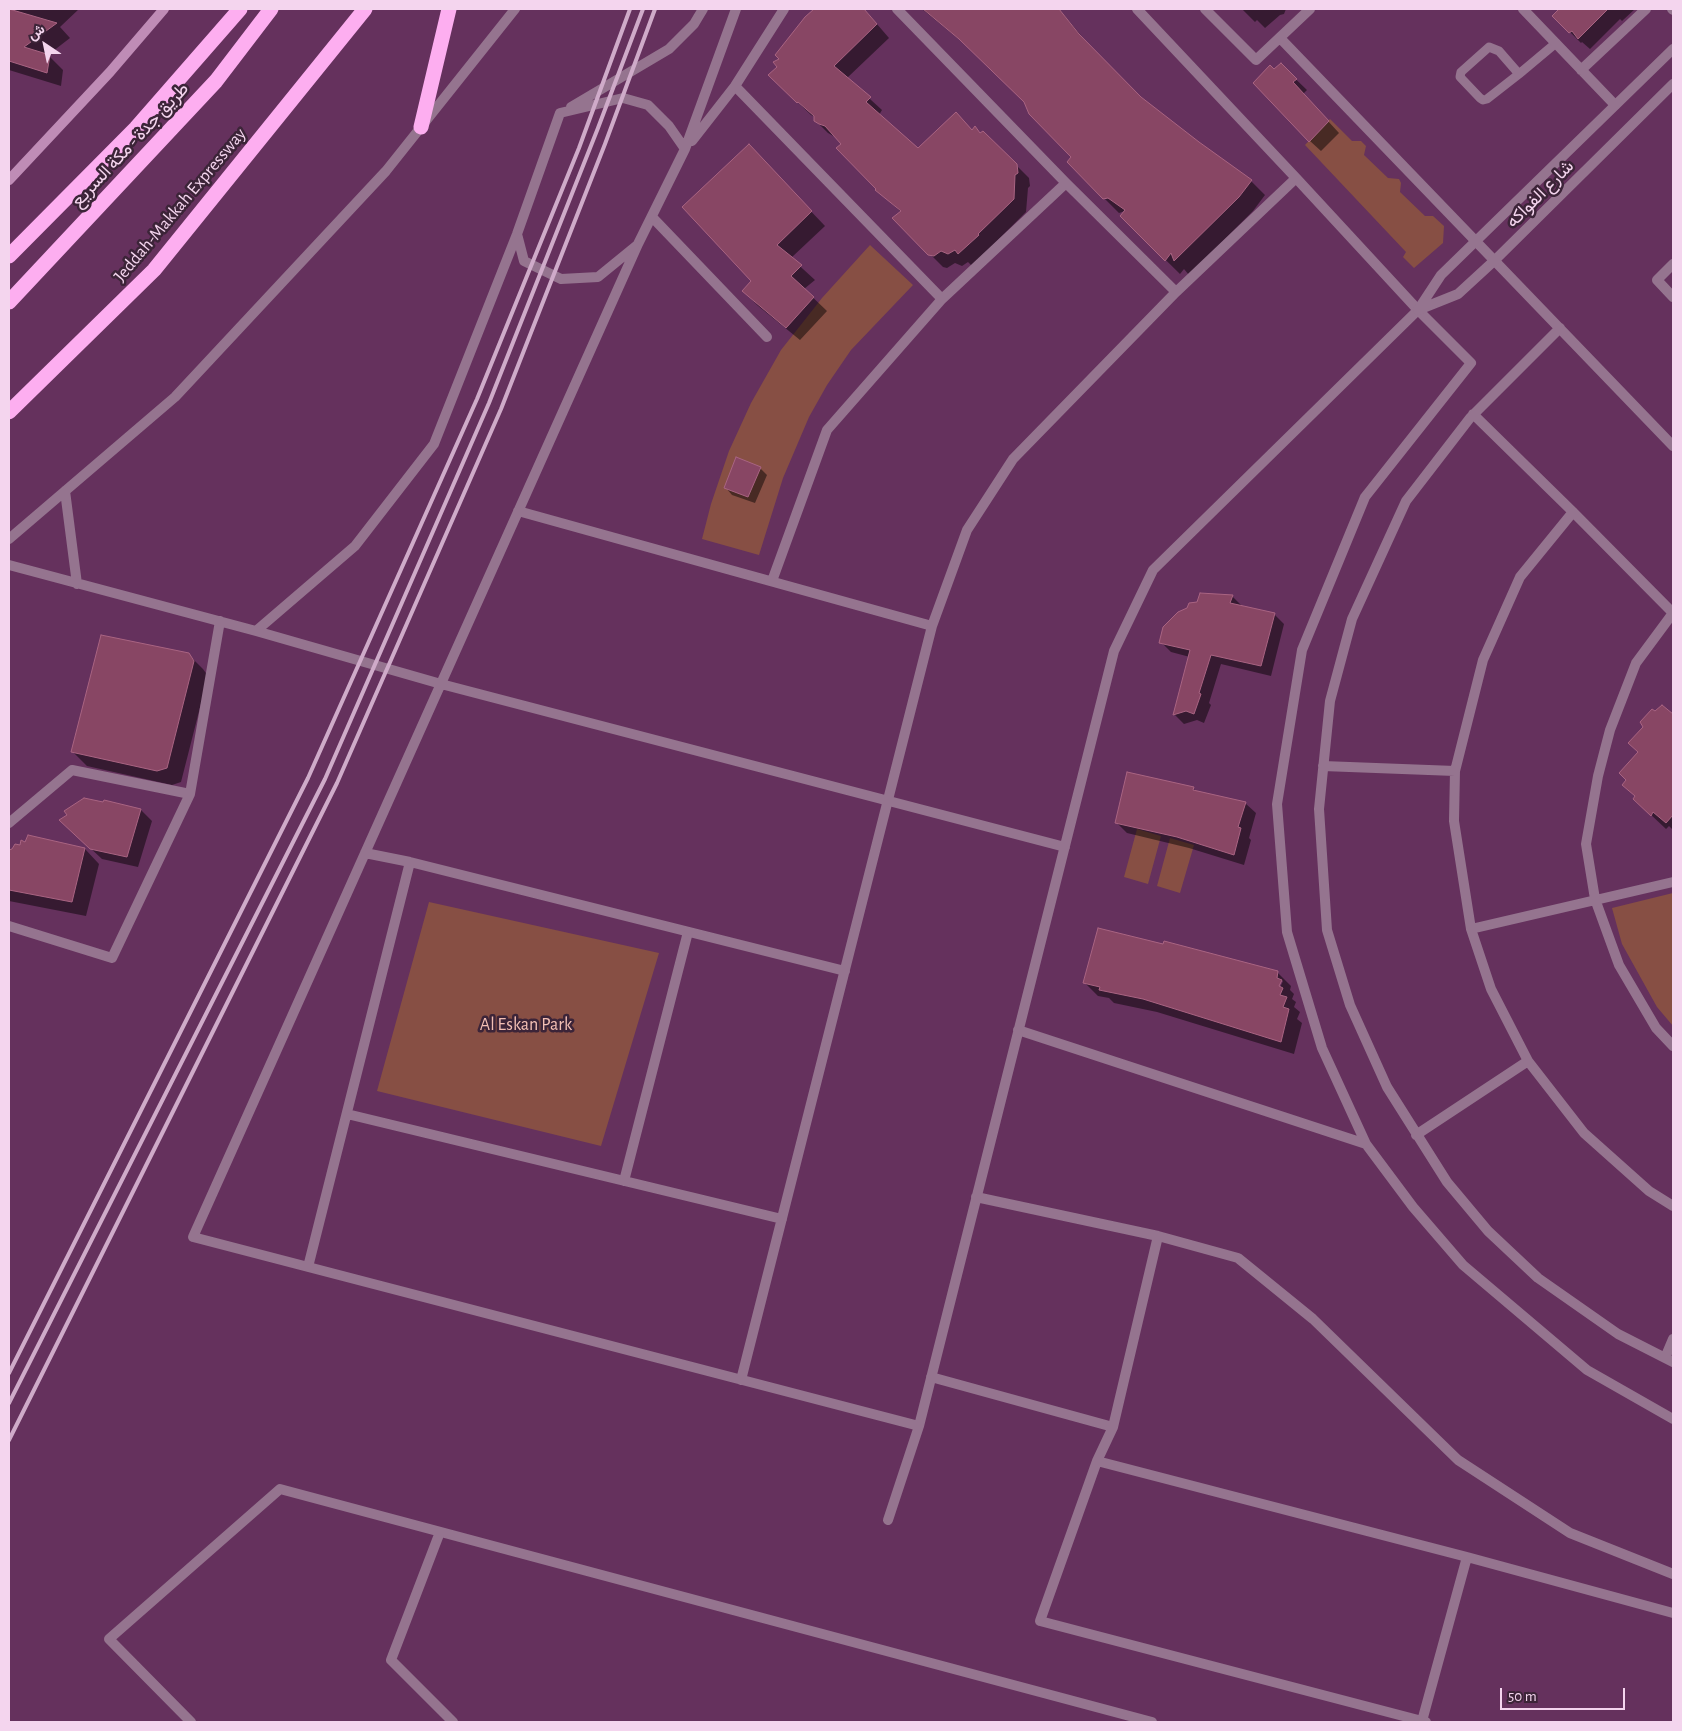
<!DOCTYPE html>
<meta charset="utf-8">
<style>
body{margin:0}
#map{position:relative;width:1682px;height:1731px;overflow:hidden;background:#65315d;font-family:"Alegreya Sans",Vazirmatn,sans-serif}
canvas{display:block}
.frame{position:absolute;inset:0;border:10px solid #f4d5ee;pointer-events:none}
.north{position:absolute;left:20px;top:20px;width:50px;height:50px;-webkit-text-stroke:4px #3c2438;paint-order:stroke;rotate:326deg;font-size:14px;font-weight:700;line-height:20px;text-align:center;color:#f4d5ee}
.north::after{content:'';display:block;margin:auto;width:18px;height:22px;background:#f4d5ee;clip-path:polygon(50% 0,100% 100%,50% 72%,0 100%)}
.scale{position:absolute;left:1500px;top:1688px;width:125px;height:22px;box-sizing:border-box;border:2px solid #f4d5ee;border-top:0;padding-left:6px;font-size:15px;line-height:18px;white-space:nowrap;color:#f4d5ee;-webkit-text-stroke:4px #3c2438;paint-order:stroke}
</style>
<div id="map">
<canvas width="1682" height="1731"></canvas>
<div class="frame"></div>
<div class="north">ش</div>
<div class="scale">50 m</div>
</div>
<script>
const ctx = document.querySelector('canvas').getContext('2d');
ctx.lineJoin = 'round';
function paint(path, color) {
  ctx.fillStyle = color;
  ctx.fill(path, 'evenodd');
}
function poly(rows) {
  const path = new Path2D();
  for (const r of rows) {
    path.moveTo(r[0], r[1]);
    for (let i = 2; i < r.length; i += 2) path.lineTo(r[i], r[i + 1]);
  }
  return path;
}
function strokePath(path, color, width, dash) {
  ctx.strokeStyle = color;
  ctx.lineWidth = width;
  ctx.lineCap = dash ? 'butt' : 'round';
  ctx.setLineDash(dash || []);
  ctx.stroke(path);
}
function write(font, color, halo, rows, align = 'center') {
  ctx.font = font + ' "Alegreya Sans",Vazirmatn,sans-serif';
  ctx.lineWidth = 5;
  ctx.setLineDash([]);
  ctx.textBaseline = 'middle';
  ctx.strokeStyle = halo;
  ctx.fillStyle = color;
  for (const [text, x, y, turn = 0] of rows) {
    ctx.save();
    ctx.translate(x, y);
    ctx.rotate((+turn || 0) * Math.PI / 180);
    ctx.textAlign = isNaN(turn) ? turn : align;
    if (halo) ctx.strokeText(text, 0, 0);
    ctx.fillText(text, 0, 0);
    ctx.restore();
  }
}
paint(poly([
 [1330,119,1352,141,1361,141,1366,146,1364,155,1388,178,1399,179,1401,183,1400,192,1425,216,1433,216,1444,226,1443,243,1414,268,1403,257,1406,252,1305,145],
 [870,245,913,285,851,350,827,385,809,417,783,478,759,555,702,539,711,504,729,451,751,403,781,350,822,298],
 [1137,829,1161,836,1148,884,1124,877],
 [1170,838,1194,845,1180,893,1157,886],
 [1673,893,1673,1026,1657,1007,1622,944,1612,908],
 [429,902,659,953,601,1146,377,1091]
]), '#874f44');
paint(poly([
 [9,9,79,9,60,27,70,38,48,55,63,70,61,86,9,70],
 [816,9,864,9,889,38,847,78,882,110,879,115,918,150,956,113,972,131,981,134,983,132,1029,178,1030,186,1028,188,1026,212,972,266,968,262,962,266,955,263,947,268,943,267,894,218,901,212,877,190,878,189,837,138,828,133,815,120,815,117,811,115,770,75,779,67,781,59,806,18],
 [922,9,1059,9,1093,50,1141,98,1198,143,1251,181,1265,195,1253,211,1189,275,1184,269,1180,274,1121,216,1125,211,1119,213,1104,198,1073,157,1025,102,976,53],
 [1242,9,1286,9,1284,14,1280,15,1265,28,1257,20,1255,22],
 [1561,9,1635,9,1622,21,1620,19,1590,49,1582,42,1581,43,1554,16],
 [1281,65,1307,90,1303,94,1339,133,1321,151,1310,141,1275,71],
 [762,160,825,226,791,258,815,280,804,289,827,311,800,340,757,305,744,291,753,281],
 [760,468,767,475,755,503,732,495,726,488],
 [1232,596,1242,606,1274,614,1284,624,1271,676,1221,664,1209,703,1211,705,1204,723,1197,720,1184,724,1174,714,1190,657,1171,652,1161,642],
 [188,654,203,669,208,676,181,782,172,785,87,766,73,752],
 [1662,706,1673,716,1673,830,1669,826,1666,829,1649,813,1636,797,1627,780,1655,713],
 [1193,788,1197,792,1245,803,1256,813,1249,838,1251,840,1244,865,1189,848,1127,833,1116,822],
 [105,802,141,810,152,821,138,867,102,859,72,831],
 [26,843,85,849,99,864,86,916,9,901,9,856],
 [1277,972,1291,986,1290,990,1294,994,1292,999,1296,1002,1294,1007,1300,1012,1297,1019,1302,1023,1294,1054,1157,1012,1114,1003,1109,998,1098,996,1085,983],
 [1280,981,1283,981,1278,992]
]), '#0007');
const building = poly([
 [9,9,57,23,24,47,50,55,47,73,9,61,9,9],
 [814,9,864,9,877,24,834,66,871,97,866,102,918,148,956,112,972,130,975,126,980,133,983,131,1017,164,1018,173,1015,175,1014,199,978,234,979,235,958,254,955,250,948,254,941,251,934,256,928,255,892,218,901,211,875,190,876,189,836,148,841,144,825,126,819,124,814,121,814,116,798,102,797,103,768,75,777,67,773,62,779,59,775,55,805,17,814,9],
 [923,9,1059,9,1079,34,1141,97,1199,142,1252,180,1239,197,1174,261,1171,253,1165,261,1120,216,1125,210,1108,198,1103,199,1067,162,1071,157,1029,114,1024,102,959,39,923,9],
 [1559,9,1608,9,1578,39,1572,31,1569,33,1552,16,1559,9],
 [1281,63,1297,79,1293,82,1329,121,1309,142,1253,83,1270,65,1274,69,1281,63],
 [749,144,812,211,777,245,802,265,791,276,814,297,786,328,742,291,751,281,682,207,749,144],
 [736,457,761,467,748,497,724,488,736,457],
 [1200,593,1233,595,1230,603,1275,613,1261,666,1211,655,1199,693,1201,694,1194,714,1186,711,1173,715,1190,650,1159,643,1163,627,1178,612,1187,608,1189,603,1197,602,1200,593],
 [101,635,189,653,194,661,167,768,157,771,71,752,101,635],
 [1662,705,1673,714,1673,815,1666,823,1653,812,1651,816,1633,799,1635,796,1622,785,1626,780,1619,773,1638,752,1628,743,1643,727,1640,722,1652,709,1655,711,1662,705],
 [1127,772,1194,787,1193,790,1246,802,1238,827,1241,828,1234,855,1177,837,1115,823,1127,772],
 [84,798,103,802,104,800,141,809,127,857,90,849,59,820,67,815,64,811,84,798],
 [28,835,85,848,72,902,9,890,9,850,12,849,15,844,20,845,21,840,25,842,28,835],
 [1098,928,1163,944,1164,941,1278,971,1277,978,1282,980,1279,986,1283,988,1280,995,1287,997,1283,1007,1289,1009,1281,1042,1143,999,1099,990,1100,987,1083,983,1098,928]
]);
paint(building, '#884664');
strokePath(building, '#a96482', 1);
strokePath(poly([
 [1519,74,1499,51,1489,47,1461,72,1460,77,1480,98,1483,100,1487,99,1519,74,1556,43]
]), '#95748f', 9);
strokePath(poly([
 [736,9,685,149,638,244,193,1237,919,1426],
 [897,9,1066,183,1176,292],
 [1137,9,1296,178,1418,310,1471,363,1365,497,1302,650,1277,804,1287,932,1322,1048,1366,1144,1413,1207,1463,1265,1587,1370,1673,1419],
 [1205,9,1256,60,1310,9],
 [1523,9,1615,105],
 [1672,9,1673,10],
 [1280,38,1673,446],
 [1581,70,1646,9],
 [735,86,942,299],
 [571,107,669,49,694,24,703,9],
 [692,141,735,86,784,9],
 [652,217,767,337],
 [517,234,524,261,561,279,598,277,636,246],
 [1673,264,1657,280,1673,297],
 [1560,328,1470,418,1406,501,1352,619,1330,701,1319,809,1327,930,1350,1005,1387,1087,1447,1182,1488,1231,1538,1278,1618,1334,1673,1362],
 [1473,414,1573,512,1673,613,1636,663,1610,730,1598,776,1586,844,1595,899,1619,965,1656,1028,1673,1046],
 [65,491,77,584],
 [518,511,932,626],
 [1573,512,1520,577,1483,660,1455,771,1454,821,1471,929,1491,989,1528,1061,1584,1133,1649,1191,1673,1206],
 [9,539,175,397,386,171,515,9],
 [9,565,256,631,441,684,1065,847],
 [772,581,827,430,942,299,1066,183],
 [256,631,355,546,434,444,517,234,560,113,623,98,648,105,669,126,685,149],
 [1323,766,1455,771],
 [9,823,72,770,190,794],
 [365,853,410,862,845,971],
 [9,926,112,958,190,794,220,621],
 [1471,929,1673,882],
 [1018,1030,1366,1144],
 [347,1114,782,1219],
 [1416,1135,1528,1061],
 [624,1181,688,932],
 [976,1197,1158,1236,1238,1258,1313,1319,1458,1460,1570,1533,1673,1574],
 [1158,1236,1113,1427,1097,1461,1040,1621,1426,1722],
 [308,1267,410,862],
 [1665,1358,1673,1339],
 [931,1377,1113,1427],
 [741,1380,932,626,967,530,1013,459,1176,292,1296,178],
 [1097,1461,1467,1557,1673,1613],
 [888,1520,919,1426,1114,651,1153,570,1418,310],
 [440,1532,391,1660,453,1722],
 [1422,1721,1467,1557],
 [191,1722,109,1639,280,1489,1152,1722]
]), '#95748f', 10);
strokePath(poly([
 [1418,310,1441,275,1673,49],
 [1418,310,1458,294,1495,260,1673,84]
]), '#95748f', 10);
strokePath(poly([
 [9,180,110,72,164,9]
]), '#bf8cb6', 10);
strokePath(poly([
 [421,127,449,9],
 [9,256,136,128,240,9],
 [9,302,216,81,271,9],
 [9,412,154,270,365,9]
]), '#fdaef0', 15);
strokePath(poly([
 [9,1373,308,778,477,399,579,148,630,9],
 [9,1403,325,779,489,403,598,128,643,9],
 [9,1440,337,783,501,409,605,144,655,9]
]), '#cfabc9', 4);
write('18px', '#f4d5ee', '#3c2438', [
 ["طريق جدة - مكة السريع",130,145,-47],
 ["شارع الفواكه",1540,194,-45],
 ["Jeddah-Makkah Expressway",180,205,-50]
]);
write('18px', '#f3bfb4', '#3c2438', [
 ["Al Eskan Park",526,1025]
]);
</script>
